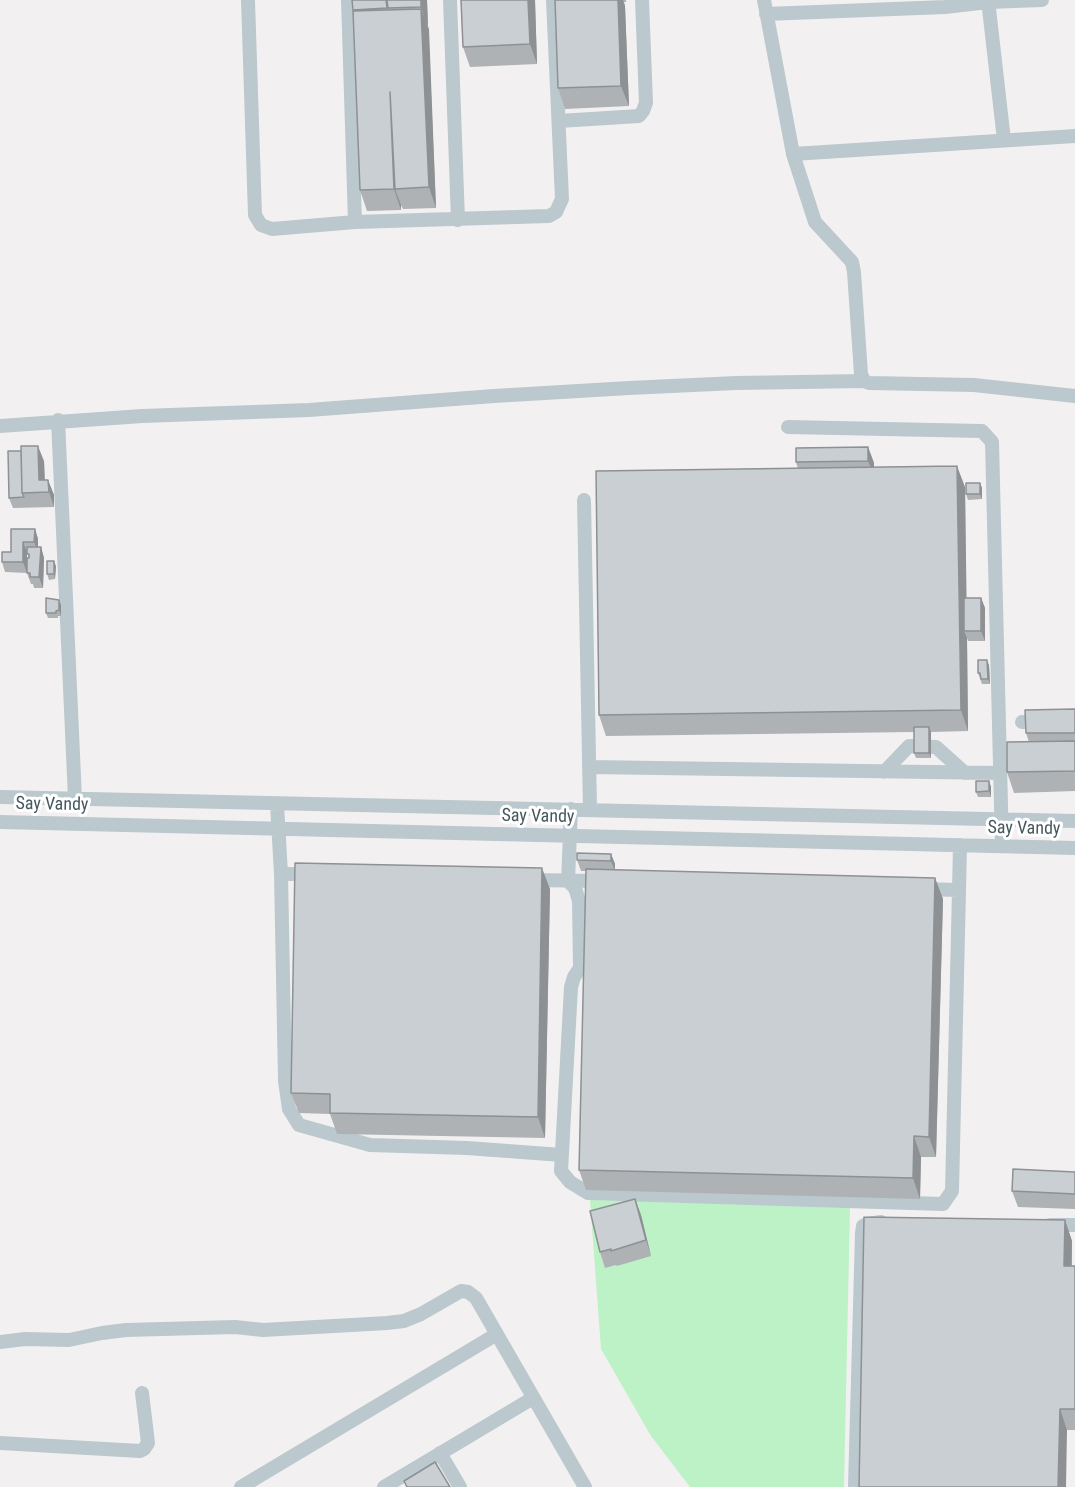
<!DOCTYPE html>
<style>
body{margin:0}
canvas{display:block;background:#f3f0f1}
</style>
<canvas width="1075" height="1487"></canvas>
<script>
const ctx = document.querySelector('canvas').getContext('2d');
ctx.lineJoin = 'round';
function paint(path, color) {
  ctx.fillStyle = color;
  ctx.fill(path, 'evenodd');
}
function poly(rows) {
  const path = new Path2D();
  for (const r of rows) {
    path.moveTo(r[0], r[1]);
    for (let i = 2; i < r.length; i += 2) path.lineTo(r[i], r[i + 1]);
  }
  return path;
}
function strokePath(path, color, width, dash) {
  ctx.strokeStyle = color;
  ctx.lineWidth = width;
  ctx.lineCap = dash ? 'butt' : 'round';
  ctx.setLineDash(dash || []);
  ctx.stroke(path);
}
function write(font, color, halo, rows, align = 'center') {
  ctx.font = font + ' "Roboto Condensed",sans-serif';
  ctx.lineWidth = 6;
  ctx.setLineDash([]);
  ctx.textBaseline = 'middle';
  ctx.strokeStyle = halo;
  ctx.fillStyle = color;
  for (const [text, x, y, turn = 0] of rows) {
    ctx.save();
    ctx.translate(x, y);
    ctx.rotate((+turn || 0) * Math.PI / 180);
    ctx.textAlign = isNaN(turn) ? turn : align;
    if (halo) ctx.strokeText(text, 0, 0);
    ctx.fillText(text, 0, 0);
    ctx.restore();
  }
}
paint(poly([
 [590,1200,850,1206,844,1487,690,1487,651,1436,601,1349]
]), '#bdf2c6');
strokePath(poly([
 [248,0,255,215,261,225,272,229,355,222,549,216,556,212,562,199,553,0],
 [348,0,355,222],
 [450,0,458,220],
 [764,0,793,154,815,222,852,262,854,272,861,374,864,381,869,383,974,385,1075,396],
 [988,0,1004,140],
 [766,14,945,7,988,2,1042,0],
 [559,121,639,116,643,111,646,103,642,0],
 [793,154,1075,136],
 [58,420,75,799],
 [0,426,142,416,309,410,494,396,629,388,736,383,864,381],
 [788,427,982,431,992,442,1002,846],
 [584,500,590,809],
 [1022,722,1075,721],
 [589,767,1000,773],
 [884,772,909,746,936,747,965,773],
 [0,797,1075,821],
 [277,804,281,874,285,1081,289,1109,299,1125,370,1145,467,1148,562,1155],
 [571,809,568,881,575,888,579,901,580,968,574,977,571,987,561,1171,570,1182,588,1193,943,1204,952,1191,959,890,921,889],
 [0,822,1075,848],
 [281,874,311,874],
 [529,880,602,881],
 [959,890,960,845],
 [1050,1225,1075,1225],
 [0,1342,25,1339,69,1340,102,1333,126,1330,235,1327,263,1330,387,1323,404,1321,421,1314,461,1291,468,1292,476,1298,585,1487],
 [0,1443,140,1451,144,1449,148,1443,142,1393],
 [440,1453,460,1487],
 [241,1487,497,1334],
 [384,1487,533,1398],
 [855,1487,862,1233,863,1226,867,1224,881,1222]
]), '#bbc9ce', 14);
paint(poly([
 [427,0,436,208,403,209,401,205,401,210,367,211,360,190,353,10],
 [461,0,535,0,537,64,470,67,463,47],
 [555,0,626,0,626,2,624,2,625,6,629,106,565,109,558,88],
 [868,447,874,463,874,468,965,487,966,598,981,598,985,608,985,641,968,641,967,638,968,731,931,732,931,758,916,758,914,753,914,732,606,736,599,715,798,469,796,462],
 [44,461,45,480,48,480,54,495,54,507,13,508,9,498],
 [980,483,982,488,982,499,968,500,966,494],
 [35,529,38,539,38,547,41,547,44,558,43,588,34,588,33,584,31,584,27,573,29,558,27,552,27,573,5,572,2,562],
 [56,566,55,579,49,580,47,574],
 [59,600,61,605,61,616,58,616,58,618,48,618,46,613],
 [989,665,990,684,982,684,978,673],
 [1075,709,1075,791,1014,793,1007,772,1029,742,1026,733],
 [989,781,991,787,991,797,978,797,976,792],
 [611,854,615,864,615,870,935,878,943,899,936,1157,921,1157,920,1199,586,1190,579,1170,586,871,581,871,577,860],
 [550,889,545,1138,337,1134,330,1114,299,1113,291,1093],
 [1075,1172,1075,1209,1018,1207,1012,1191],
 [635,1199,641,1215,651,1256,617,1266,616,1265,605,1268,600,1252],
 [1065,1220,1072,1241,1072,1266,1075,1266,1075,1430,1067,1430,859,1487]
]), '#aeb2b5');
paint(poly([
 [421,0,427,0,428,28,421,7],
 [528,0,535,0,537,64,530,44],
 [618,0,623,0,625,6,629,106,621,86],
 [421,9,429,29,436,208,429,187],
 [390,92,395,189,401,205,401,210,394,189],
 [38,446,44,461,45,492,39,480],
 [868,447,874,463,874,476,868,461],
 [957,466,965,487,967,631,964,631,967,638,968,731,961,710],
 [48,480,54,495,54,507,49,492],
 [980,483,982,488,982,499,980,494],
 [35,529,38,539,38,552,34,542],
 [23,542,27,552,27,573,23,562],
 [41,547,44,558,43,588,39,577],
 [54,561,56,566,55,579,54,574],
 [981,598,985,608,985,641,981,631],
 [59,600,61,605,61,616,59,610],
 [987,660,989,665,990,684,988,679],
 [929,727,931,732,931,758,929,753],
 [989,781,991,787,991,797,989,791],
 [611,854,615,864,615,871,611,861],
 [542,868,550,889,545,1138,538,1117],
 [935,878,943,899,936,1157,929,1137],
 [914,1136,921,1157,920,1199,913,1178],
 [635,1199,641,1215,651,1256,646,1240],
 [1065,1220,1072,1241,1071,1286,1064,1266],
 [1060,1409,1067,1430,1066,1487,1058,1487]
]), '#8d9194');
const building = poly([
 [352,0,386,0,387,8,353,10,352,0],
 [387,0,421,0,421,7,388,8,387,0],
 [461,0,528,0,530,44,463,47,461,0],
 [555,0,618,0,621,86,558,88,555,0],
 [421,9,429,187,395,189,390,92,394,189,360,190,353,11,421,9],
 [21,446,38,446,39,480,48,480,49,492,22,493,21,446],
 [868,447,868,461,796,462,796,448,868,447],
 [8,451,21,451,22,493,24,497,9,498,8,451],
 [957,466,961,710,599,715,596,471,957,466],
 [966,483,980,483,980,494,966,494,966,483],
 [11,529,35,529,34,542,23,542,23,562,2,562,2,552,11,552,11,529],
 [27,547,41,547,39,577,30,577,30,573,27,573,27,558,29,558,29,554,27,554,27,547],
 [47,561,54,561,54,574,47,574,47,561],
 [46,598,59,600,59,610,56,611,56,613,46,613,46,598],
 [964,598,981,598,981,631,964,631,964,598],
 [978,660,987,660,988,679,981,679,980,673,978,673,978,660],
 [1075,709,1075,733,1026,733,1025,710,1075,709],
 [914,727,929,727,929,753,914,753,914,727],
 [1075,741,1075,771,1007,772,1007,742,1075,741],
 [976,781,989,781,989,791,976,792,976,781],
 [577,853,611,854,611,861,577,860,577,853],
 [295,863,542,868,538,1117,330,1113,330,1094,291,1093,295,863],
 [586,869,935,878,929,1137,914,1136,913,1178,579,1170,586,869],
 [1013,1169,1075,1172,1075,1194,1012,1191,1013,1169],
 [635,1199,646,1240,611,1251,611,1249,600,1252,590,1211,635,1199],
 [864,1217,1065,1220,1064,1266,1075,1266,1075,1409,1060,1409,1058,1487,859,1487,864,1217],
 [435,1462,450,1487,407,1487,404,1481,435,1462]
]);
paint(building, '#cacfd3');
strokePath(building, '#8d9194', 1.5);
write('18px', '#47595f', '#fff', [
 ["Say Vandy",52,805,1],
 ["Say Vandy",538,817,1],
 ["Say Vandy",1024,829,1]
]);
</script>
